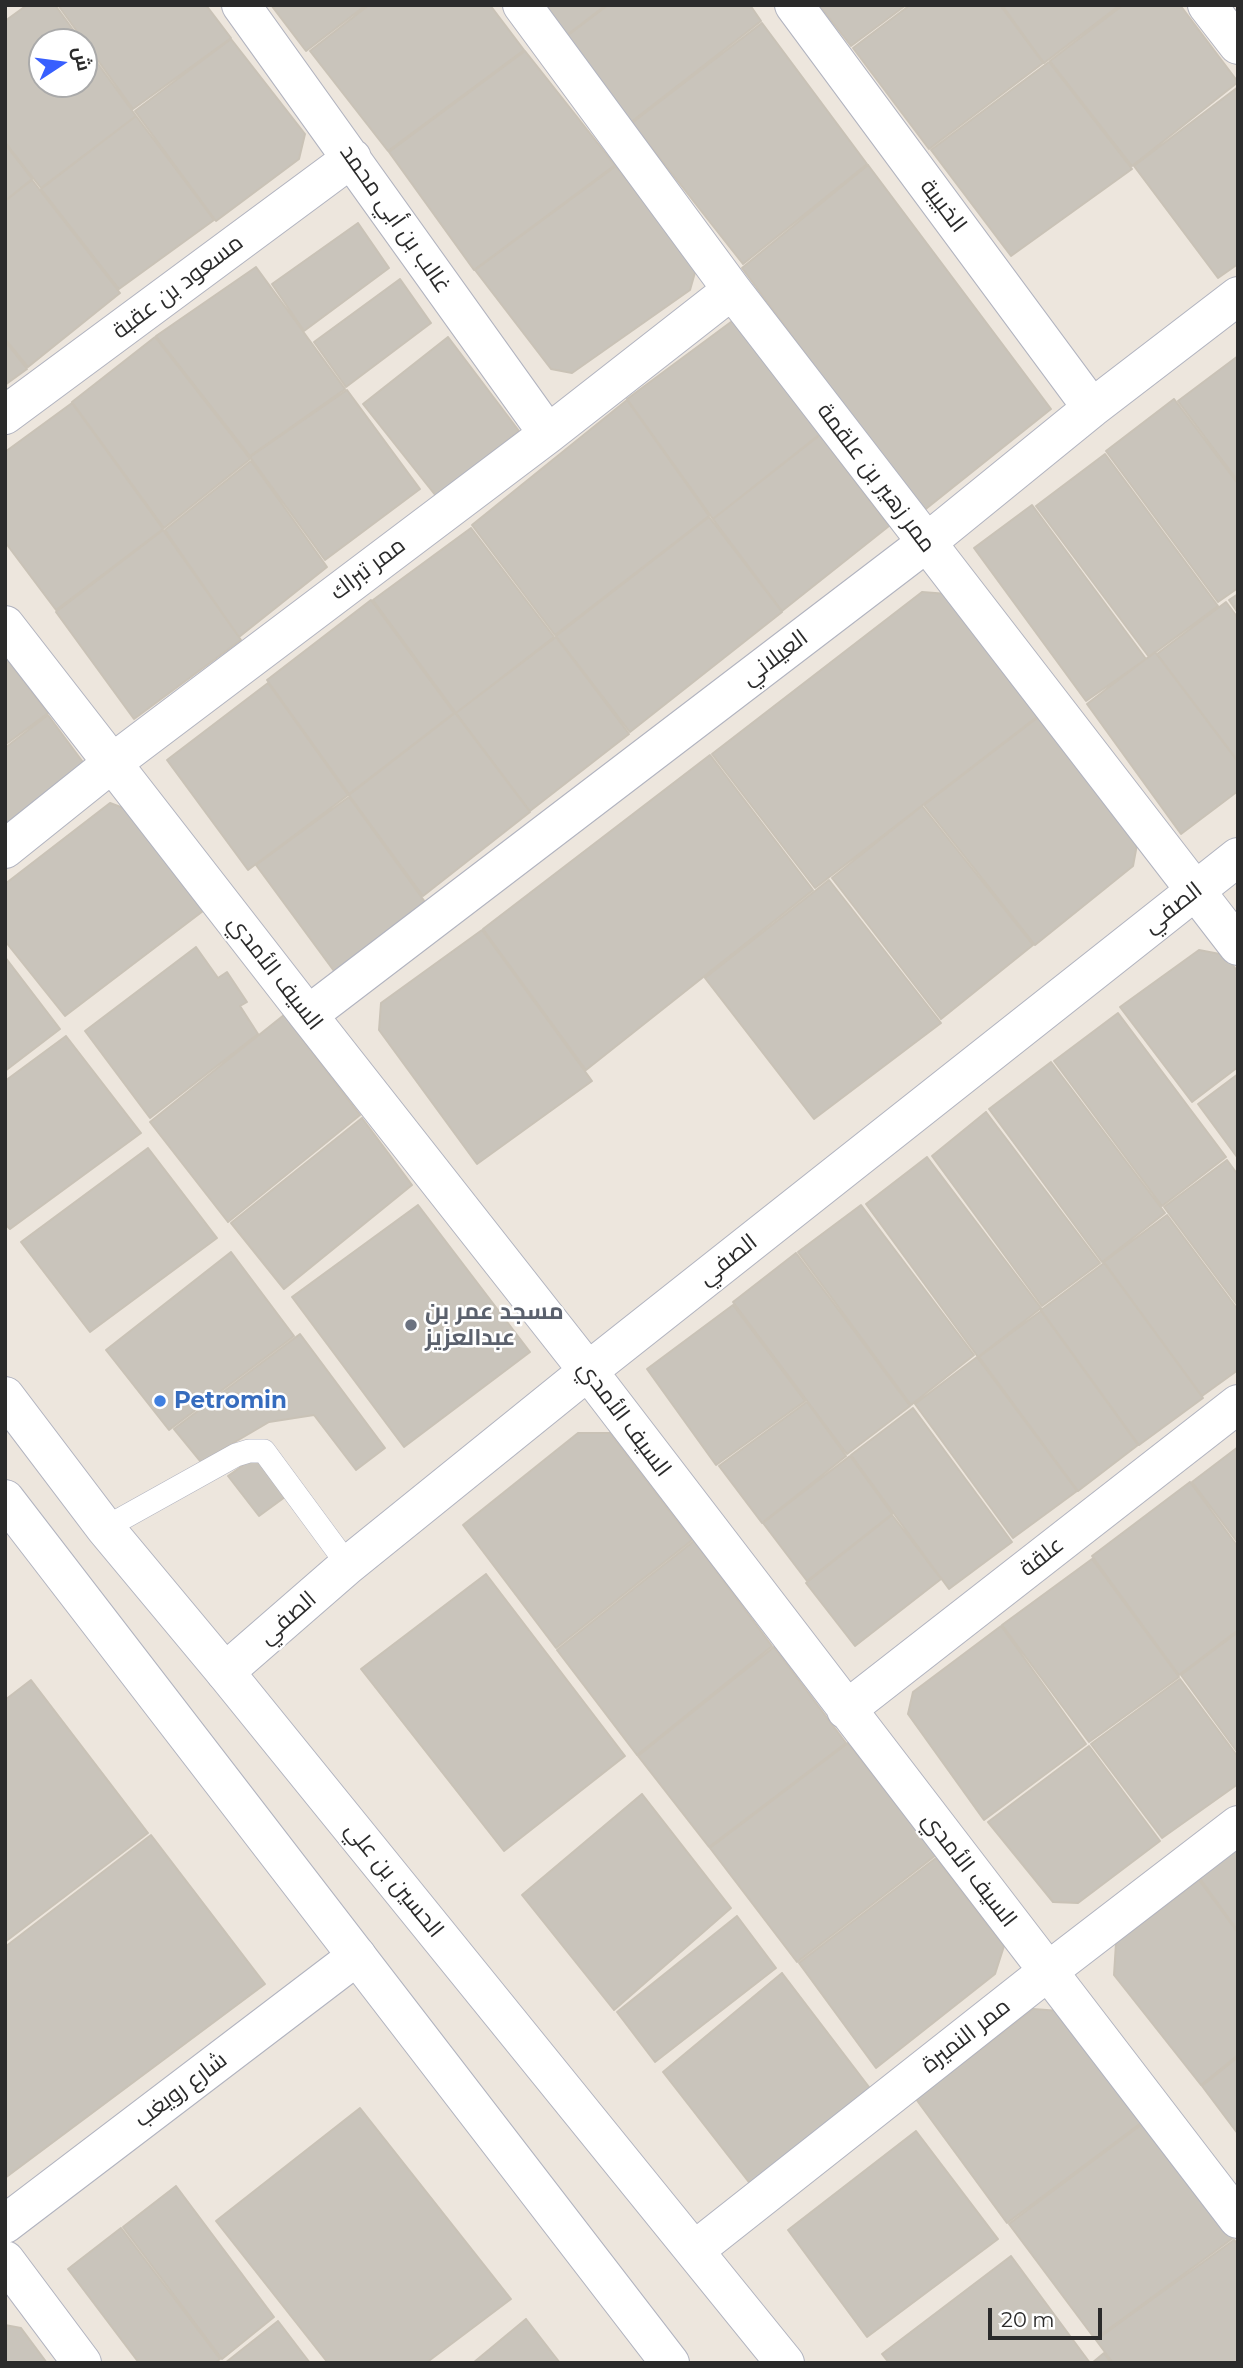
<!DOCTYPE html>
<meta charset="utf-8">
<style>
body{margin:0}
#map{position:relative;width:1243px;height:2368px;overflow:hidden;background:#ede6dd;font-family:Montserrat,Cairo,sans-serif}
canvas{display:block}
.frame{position:absolute;inset:0;border:7px solid #2b2b2b;pointer-events:none}
.north{position:absolute;left:28px;top:28px;width:70px;height:70px;box-sizing:border-box;background:#fff;border:2px solid #aaa;border-radius:50%;rotate:77deg;font-size:19px;font-weight:700;line-height:28px;text-align:center;color:#2b2b2b}
.north::after{content:'';display:block;margin:auto;width:24px;height:32px;background:#385ffe;clip-path:polygon(50% 0,100% 100%,50% 72%,0 100%)}
.scale{position:absolute;left:988px;top:2308px;width:114px;height:32px;box-sizing:border-box;border:4px solid #2b2b2b;border-top:0;padding-left:9px;font-size:21px;line-height:24px;white-space:nowrap;color:#2b2b2b;-webkit-text-stroke:5px #fff;paint-order:stroke}
</style>
<div id="map">
<canvas width="1243" height="2368"></canvas>
<div class="frame"></div>
<div class="north">ش</div>
<div class="scale">20 m</div>
</div>
<script>
const ctx = document.querySelector('canvas').getContext('2d');
ctx.lineJoin = 'round';
function paint(path, color) {
  ctx.fillStyle = color;
  ctx.fill(path, 'evenodd');
}
function poly(rows) {
  const path = new Path2D();
  for (const r of rows) {
    path.moveTo(r[0], r[1]);
    for (let i = 2; i < r.length; i += 2) path.lineTo(r[i], r[i + 1]);
  }
  return path;
}
function strokePath(path, color, width, dash) {
  ctx.strokeStyle = color;
  ctx.lineWidth = width;
  ctx.lineCap = dash ? 'butt' : 'round';
  ctx.setLineDash(dash || []);
  ctx.stroke(path);
}
function write(font, color, halo, rows, align = 'center') {
  ctx.font = font + ' Montserrat,Cairo,sans-serif';
  ctx.lineWidth = 5;
  ctx.setLineDash([]);
  ctx.textBaseline = 'middle';
  ctx.strokeStyle = halo;
  ctx.fillStyle = color;
  for (const [text, x, y, turn = 0] of rows) {
    ctx.save();
    ctx.translate(x, y);
    ctx.rotate((+turn || 0) * Math.PI / 180);
    ctx.textAlign = isNaN(turn) ? turn : align;
    if (halo) ctx.strokeText(text, 0, 0);
    ctx.fillText(text, 0, 0);
    ctx.restore();
  }
}
const building = poly([
 [27,5,55,5,82,42,42,42,42,84,84,84,84,45,136,116,41,188,5,142,5,21,27,5],
 [58,5,206,5,231,38,133,109,58,5],
 [271,5,366,5,306,51,271,5],
 [369,5,490,5,524,50,388,151,310,51,369,5],
 [545,5,606,5,567,35,545,5],
 [608,5,750,5,761,21,631,122,567,36,608,5],
 [819,5,906,5,851,46,819,5],
 [910,5,1000,5,1043,63,929,149,853,48,910,5],
 [1002,5,1120,5,1044,63,1002,5],
 [1123,5,1180,5,1238,82,1132,166,1050,61,1123,5],
 [762,23,867,164,743,264,632,123,762,23],
 [231,39,305,134,299,159,216,221,135,111,231,39],
 [525,51,615,165,474,270,389,152,525,51],
 [1049,62,1132,169,1011,256,931,150,1049,62],
 [1238,87,1238,264,1218,278,1134,166,1238,87],
 [136,116,214,220,119,289,41,189,136,116],
 [5,144,32,179,5,201,5,144],
 [868,165,1051,409,922,512,742,268,868,165],
 [616,166,696,269,690,290,572,373,551,369,475,270,616,166],
 [32,180,120,293,28,367,5,339,5,201,32,180],
 [358,223,389,268,304,331,272,284,358,223],
 [256,267,345,389,250,456,156,336,256,267],
 [400,279,431,323,346,387,314,342,400,279],
 [735,319,820,434,713,519,627,399,735,319],
 [155,337,250,459,164,528,72,402,155,337],
 [448,337,519,431,436,496,363,404,448,337],
 [5,341,27,369,5,385,5,341],
 [1238,356,1238,481,1178,401,1238,356],
 [347,390,420,489,325,560,250,457,347,390],
 [1174,399,1238,484,1238,588,1218,602,1106,451,1174,399],
 [627,400,709,516,555,635,472,525,627,400],
 [72,403,163,529,56,610,5,542,5,452,72,403],
 [820,435,889,526,782,611,713,519,820,435],
 [1105,454,1218,606,1149,657,1036,506,1105,454],
 [251,461,327,567,239,637,165,530,251,461],
 [1032,505,1146,659,1086,701,974,548,1032,505],
 [709,517,782,612,630,732,556,636,709,517],
 [471,528,554,637,456,713,373,600,471,528],
 [163,530,241,640,134,719,56,612,163,530],
 [922,592,948,594,1038,716,815,888,712,754,922,592],
 [1238,594,1238,613,1229,600,1238,594],
 [371,600,454,713,349,794,267,680,371,600],
 [1226,602,1238,618,1238,761,1157,654,1226,602],
 [556,637,629,734,530,811,456,713,556,637],
 [1155,652,1238,762,1238,791,1181,834,1087,704,1155,652],
 [5,656,48,713,5,745,5,656],
 [268,683,348,795,248,870,167,760,268,683],
 [455,713,530,812,423,896,349,795,455,713],
 [48,715,85,765,5,827,5,748,48,715],
 [1041,715,1138,839,1133,866,1035,945,924,805,1041,715],
 [710,755,813,890,586,1070,483,929,710,755],
 [349,797,425,902,334,971,256,865,349,797],
 [110,803,126,809,203,911,65,1016,5,941,5,884,110,803],
 [922,806,1033,945,941,1019,832,878,922,806],
 [829,880,941,1023,814,1119,705,978,829,880],
 [482,930,592,1081,477,1164,379,1030,381,1003,482,930],
 [196,947,218,978,227,972,247,1002,240,1006,258,1034,150,1118,85,1031,196,947],
 [1199,950,1225,955,1238,972,1238,1067,1192,1102,1120,1007,1199,950],
 [5,957,60,1029,5,1071,5,957],
 [1118,1013,1226,1157,1162,1206,1054,1061,1118,1013],
 [284,1015,360,1115,228,1222,150,1122,284,1015],
 [66,1036,141,1133,10,1229,5,1224,5,1081,66,1036],
 [1051,1062,1165,1213,1102,1262,989,1109,1051,1062],
 [1238,1074,1238,1156,1237,1157,1198,1104,1238,1074],
 [986,1112,1100,1263,1042,1306,932,1156,986,1112],
 [362,1118,412,1185,284,1289,231,1223,362,1118],
 [148,1148,217,1238,90,1332,21,1242,148,1148],
 [927,1157,1041,1308,978,1357,866,1204,927,1157],
 [1227,1160,1238,1175,1238,1306,1164,1207,1227,1160],
 [418,1205,530,1352,404,1447,292,1297,418,1205],
 [861,1205,974,1355,911,1405,798,1252,861,1205],
 [1167,1215,1238,1310,1238,1370,1202,1396,1104,1262,1167,1215],
 [231,1252,294,1336,169,1430,106,1350,231,1252],
 [796,1253,910,1406,847,1454,733,1302,796,1253],
 [1104,1263,1203,1398,1139,1445,1041,1310,1104,1263],
 [733,1305,805,1401,716,1465,647,1369,733,1305],
 [1041,1311,1138,1445,1078,1491,979,1357,1041,1311],
 [300,1334,385,1448,356,1470,314,1415,269,1422,201,1462,174,1429,300,1334],
 [977,1357,1077,1491,1013,1538,915,1404,977,1357],
 [807,1402,846,1456,762,1523,719,1466,807,1402],
 [913,1408,1012,1542,949,1589,851,1455,913,1408],
 [578,1433,610,1433,692,1540,556,1648,463,1525,578,1433],
 [1238,1447,1238,1543,1192,1482,1238,1447],
 [850,1456,892,1514,807,1581,763,1523,850,1456],
 [255,1457,285,1497,259,1516,228,1476,255,1457],
 [1190,1482,1238,1547,1238,1630,1179,1675,1092,1556,1190,1482],
 [892,1515,941,1579,855,1646,806,1583,892,1515],
 [694,1541,772,1646,637,1755,557,1650,694,1541],
 [1092,1559,1179,1677,1089,1742,1002,1625,1092,1559],
 [486,1574,625,1756,504,1851,361,1669,486,1574],
 [1001,1626,1086,1744,984,1820,908,1714,913,1692,1001,1626],
 [1238,1632,1238,1753,1181,1675,1238,1632],
 [774,1647,846,1743,709,1847,638,1756,774,1647],
 [1180,1679,1238,1757,1238,1784,1162,1838,1091,1744,1180,1679],
 [31,1680,148,1833,5,1942,5,1700,31,1680],
 [848,1743,936,1855,797,1962,710,1848,848,1743],
 [1089,1746,1160,1841,1078,1903,1053,1902,988,1822,1089,1746],
 [642,1794,731,1908,614,2010,522,1895,642,1794],
 [151,1835,265,1984,5,2178,5,1947,151,1835],
 [1238,1848,1238,1931,1199,1877,1238,1848],
 [936,1858,1004,1946,995,1974,876,2068,799,1963,936,1858],
 [1199,1880,1238,1933,1238,2055,1201,2085,1114,1975,1116,1943,1199,1880],
 [737,1916,776,1968,655,2062,617,2012,737,1916],
 [782,1973,872,2091,755,2190,663,2072,782,1973],
 [1033,2009,1060,2011,1145,2120,1007,2223,916,2099,1033,2009],
 [1238,2057,1238,2134,1202,2086,1238,2057],
 [360,2108,511,2299,426,2363,328,2363,216,2221,360,2108],
 [1145,2122,1233,2238,1095,2339,1009,2224,1145,2122],
 [916,2131,998,2239,867,2337,788,2230,916,2131],
 [176,2186,274,2317,222,2359,123,2227,176,2186],
 [121,2228,220,2359,215,2363,139,2363,68,2269,121,2228],
 [1234,2240,1238,2244,1238,2363,1113,2363,1096,2340,1234,2240],
 [1011,2256,1090,2363,889,2363,882,2354,1011,2256],
 [526,2319,560,2363,473,2363,526,2319],
 [278,2321,310,2363,225,2363,278,2321],
 [5,2325,21,2328,47,2363,5,2363,5,2325],
 [1104,2353,1111,2363,1092,2363,1104,2353]
]);
paint(building, '#c9c4bb');
strokePath(building, '#c9c2b6', 2);
const lane = poly([
 [105,1528,236,1455,249,1451,264,1451,348,1565]
]);
const street = poly([
 [241,5,548,434],
 [522,5,732,290,1238,946],
 [794,5,1092,408],
 [1207,5,1238,45],
 [5,415,352,158],
 [5,625,308,1015,588,1371,1238,2219],
 [5,849,111,764,548,434,732,290],
 [308,1015,926,543,1092,408,1238,296],
 [225,1672,348,1565,588,1371,1238,857],
 [846,1710,1238,1404],
 [5,2224,357,1956],
 [695,2250,1047,1972,1238,1825],
 [5,2260,82,2363]
]);
const secondary = poly([
 [5,1396,105,1528,225,1672,785,2363],
 [5,1499,670,2363]
]);
strokePath(lane, '#b1b3bf', 24);
strokePath(street, '#b1b3bf', 40);
strokePath(secondary, '#b1b3bf', 40);
strokePath(lane, '#fff', 23);
strokePath(street, '#fff', 38);
strokePath(secondary, '#fff', 38);
for (const [x, y, r, color] of [
 [411,1325,7,"#6b7280"],
 [160,1401,7,"#3f7fe0"]
]) {
  const dot = new Path2D();
  dot.arc(x, y, r, 0, 2 * Math.PI);
  ctx.fillStyle = color;
  ctx.fill(dot);
  strokePath(dot, '#fff', 2.5);
}
write('23px', '#2b2b2b', '#fff', [
 ["الخبيبة",943,206,53],
 ["غالب بن أبي محمد",395,219,55],
 ["مسعود بن عقبة",178,287,-37],
 ["ممر زهير بن علقمة",876,478,53],
 ["ممر تبراك",368,569,-37],
 ["العيلاني",775,658,-37],
 ["الصفي",1173,908,-38],
 ["السيف الأمدي",275,973,52],
 ["الصفي",728,1260,-38],
 ["السيف الأمدي",624,1419,53],
 ["علقة",1042,1557,-38],
 ["الصفي",288,1618,-41],
 ["السيف الأمدي",969,1870,52],
 ["الحسين بن علي",394,1880,51],
 ["ممر النميرة",966,2036,-38],
 ["شارع رويغب",181,2090,-37]
]);
write('bold 23px', '#5b616d', '#fff', [
 ["مسجد عمر بن",425,1312],
 ["عبدالعزيز",425,1338]
], 'left');
write('bold 23px', '#366cbe', '#fff', [
 ["Petromin",174,1401]
], 'left');
</script>
